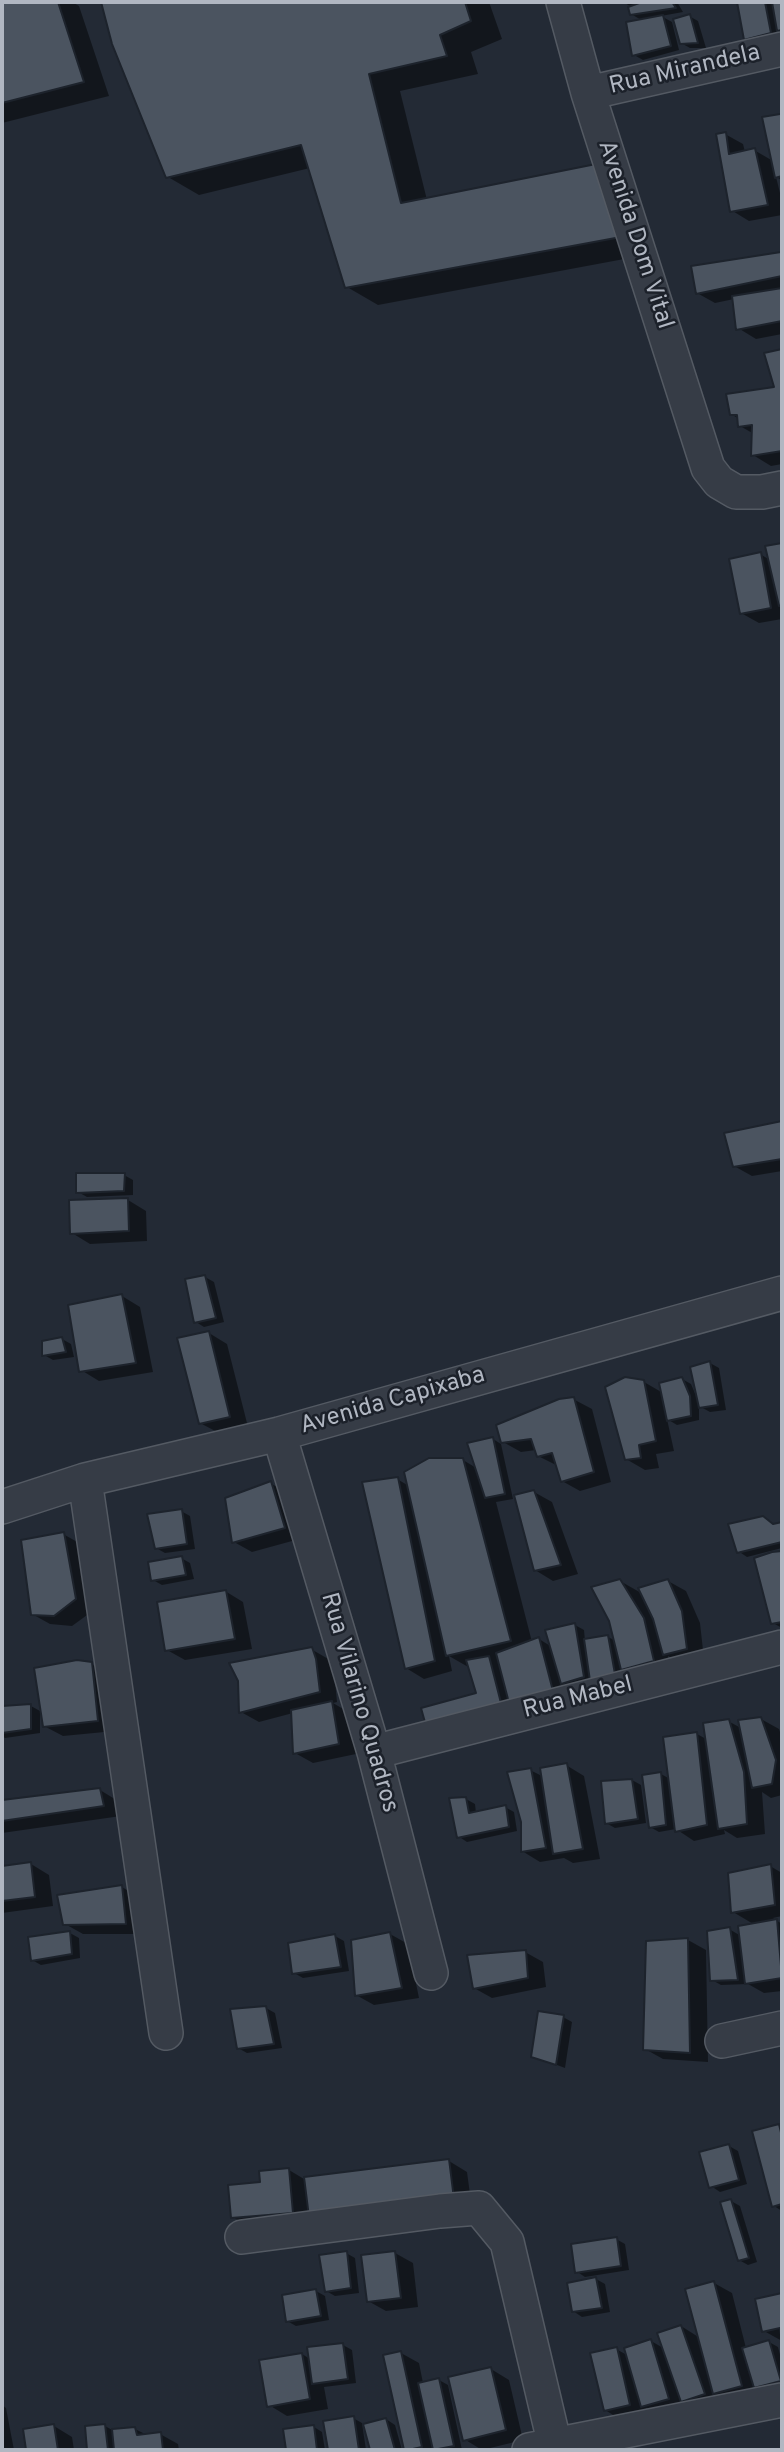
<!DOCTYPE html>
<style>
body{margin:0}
#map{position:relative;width:784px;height:2452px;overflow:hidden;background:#232a35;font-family:Overpass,sans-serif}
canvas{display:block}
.frame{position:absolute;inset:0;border:4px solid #b1b7c2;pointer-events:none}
</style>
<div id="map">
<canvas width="784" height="2452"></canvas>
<div class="frame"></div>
</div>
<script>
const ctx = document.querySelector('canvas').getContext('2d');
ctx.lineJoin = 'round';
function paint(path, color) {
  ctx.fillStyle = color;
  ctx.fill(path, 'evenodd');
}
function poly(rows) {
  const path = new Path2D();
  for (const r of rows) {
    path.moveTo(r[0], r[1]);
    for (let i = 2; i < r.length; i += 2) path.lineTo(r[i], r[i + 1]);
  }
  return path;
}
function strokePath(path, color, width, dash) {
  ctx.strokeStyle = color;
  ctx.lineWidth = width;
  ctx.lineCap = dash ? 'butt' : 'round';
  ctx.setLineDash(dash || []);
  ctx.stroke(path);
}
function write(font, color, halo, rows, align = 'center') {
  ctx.font = font + ' Overpass,sans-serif';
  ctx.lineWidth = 5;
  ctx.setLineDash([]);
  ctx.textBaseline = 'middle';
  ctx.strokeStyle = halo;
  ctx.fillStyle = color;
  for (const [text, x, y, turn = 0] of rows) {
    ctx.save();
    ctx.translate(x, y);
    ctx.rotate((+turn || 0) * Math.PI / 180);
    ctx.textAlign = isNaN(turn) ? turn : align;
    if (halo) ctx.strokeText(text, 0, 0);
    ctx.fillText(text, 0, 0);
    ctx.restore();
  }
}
paint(poly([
 [12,2,72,2,79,6,109,96,2,123,2,4],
 [103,2,489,2,502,39,471,52,478,74,400,91,427,200,596,166,651,254,378,305,347,287,310,168,199,195,168,177,114,43],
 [623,2,677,2,683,12,661,16,672,22,679,50,643,60,634,55,643,21,631,14,630,6],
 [739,2,782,2,782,44,764,49,746,39],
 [689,16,698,21,706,48,690,48,681,43],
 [782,114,782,180,776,177,782,201,782,215,749,221,731,210,725,134,743,144,745,152,754,150,773,161,764,118],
 [780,254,782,255,782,334,756,339,738,328,734,299,715,303,697,293],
 [782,351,782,464,771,466,753,455,754,434,740,426,739,419,731,414,776,388,766,354],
 [782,545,782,619,759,623,741,613,760,554,770,560,767,548],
 [782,1123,782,1171,752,1176,734,1166,726,1134],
 [124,1175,133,1180,133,1195,87,1197,78,1192],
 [128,1200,146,1211,147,1241,90,1244,72,1233],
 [205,1277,214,1282,224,1322,204,1327,196,1322],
 [122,1296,140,1307,153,1372,99,1381,81,1370],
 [209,1333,227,1344,248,1427,219,1433,200,1423],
 [62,1339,71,1344,74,1357,53,1360,44,1355],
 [710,1363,719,1368,726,1410,710,1412,699,1406,699,1420,677,1425,667,1419,674,1451,656,1454,659,1468,645,1470,626,1459,644,1382,663,1393,682,1379,691,1384,697,1398],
 [573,1399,592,1409,611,1482,580,1491,562,1481,558,1466,538,1456,536,1450,521,1452,503,1442],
 [493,1439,501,1444,513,1499,496,1502,532,1642,539,1639,552,1647,575,1625,584,1630,585,1641,608,1637,616,1641,620,1581,643,1594,668,1581,686,1591,700,1623,704,1659,682,1664,668,1656,671,1671,641,1679,621,1668,623,1679,571,1688,566,1685,570,1701,518,1713,478,1694,470,1668,449,1656,452,1671,424,1679,406,1668,397,1479,409,1486,463,1460,478,1469],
 [270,1483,288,1493,303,1538,252,1552,234,1542],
 [534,1492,552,1502,578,1574,553,1581,535,1570],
 [181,1511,190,1516,195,1549,165,1553,156,1548],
 [763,1518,775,1525,782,1524,782,1548,747,1557,738,1551],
 [63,1534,81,1544,94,1610,72,1626,50,1624,32,1614],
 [772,1553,782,1553,782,1628,773,1623],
 [181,1558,190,1563,194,1579,162,1585,153,1580],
 [225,1591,243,1602,252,1649,185,1660,167,1650],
 [311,1649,330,1660,334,1670,337,1702,333,1703,350,1713,356,1754,313,1763,295,1753,293,1713,259,1722,241,1712],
 [91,1664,109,1675,115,1731,63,1736,44,1726],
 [31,1706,40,1711,40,1733,5,1738,2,1736,2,1708],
 [761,1719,779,1729,782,1738,782,1795,771,1798,762,1792,765,1834,737,1838,724,1830,725,1834,694,1841,676,1829,659,1832,650,1827,661,1774,670,1779,697,1734,708,1740,728,1721,741,1728],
 [566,1765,584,1776,600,1859,573,1863,564,1858,540,1862,522,1851,530,1770,544,1777],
 [632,1780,641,1785,646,1823,615,1828,606,1823],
 [100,1790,118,1801,121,1816,2,1833,2,1802],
 [466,1799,475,1804,476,1813,505,1807,514,1812,517,1831,467,1842,458,1836],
 [31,1864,49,1875,53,1906,2,1913,2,1868],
 [770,1866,782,1873,782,1916,773,1918,782,1924,782,1991,764,1993,748,1984,721,1985,712,1980,729,1929,741,1936,755,1925,733,1912],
 [122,1887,140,1898,144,1934,83,1934,65,1924],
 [70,1933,79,1938,80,1958,41,1965,32,1960],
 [390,1934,408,1944,419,1998,374,2005,356,1995],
 [335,1936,344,1941,349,1971,303,1978,294,1973],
 [688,1940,706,1950,708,2062,663,2059,645,2049],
 [525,1952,543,1962,546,1987,492,1998,474,1988],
 [266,2008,275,2013,282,2048,247,2053,238,2048],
 [563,2017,572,2022,565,2068,533,2056],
 [778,2126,782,2128,782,2211,774,2206],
 [729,2146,738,2151,747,2184,720,2192,711,2186],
 [449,2161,467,2172,472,2209,251,2228,233,2217,262,2184,289,2170,304,2179],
 [731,2201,740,2206,757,2262,748,2265,739,2260],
 [616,2239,625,2244,629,2270,585,2277,576,2271],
 [346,2253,355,2258,359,2293,335,2296,326,2291],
 [395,2253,413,2263,418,2307,386,2311,368,2301],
 [596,2279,605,2284,610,2312,582,2317,573,2311],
 [714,2283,732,2293,746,2348,769,2342,778,2347,782,2362,782,2387,764,2392,757,2388,759,2396,733,2403,719,2395,722,2404,700,2411,684,2402,686,2409,661,2416,646,2408,647,2415,623,2421,605,2410,616,2349,627,2355,651,2341,665,2349,681,2326,700,2338],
 [316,2291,325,2296,329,2320,296,2326,287,2321],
 [782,2295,782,2341,764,2331,757,2300],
 [343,2345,352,2350,356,2383,324,2387,328,2409,287,2416,269,2405,302,2354,310,2359],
 [401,2353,419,2363,423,2383,439,2380,448,2385,462,2450,406,2450],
 [491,2369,509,2380,523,2440,482,2450,464,2439],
 [2,2405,6,2408,14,2450,2,2450],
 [353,2418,362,2423,366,2450,329,2450,325,2422],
 [386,2419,395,2425,402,2450,372,2450,366,2425],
 [54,2426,72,2437,74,2450,27,2450,25,2431],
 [105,2426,114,2431,135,2429,147,2435,160,2434,178,2444,179,2450,89,2450,87,2427],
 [314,2427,322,2432,325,2450,288,2450,285,2431]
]), '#0007');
const building = poly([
 [58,2,84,82,2,103,2,3,58,2],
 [101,2,465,2,471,21,440,35,447,56,369,74,401,203,596,164,621,237,345,288,301,145,166,178,112,44,101,2],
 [642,2,672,2,676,8,630,15,628,7,642,2],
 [737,2,765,2,771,33,744,40,737,2],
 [772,2,782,2,782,30,777,31,772,2],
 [690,14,698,43,680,44,673,19,690,14],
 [663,15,671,46,632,56,626,22,663,15],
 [780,114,782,114,782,176,775,178,762,117,780,114],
 [726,132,729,154,755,148,768,205,730,212,716,134,726,132],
 [781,252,782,276,696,294,691,266,781,252],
 [782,288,782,321,736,330,732,296,782,288],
 [782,349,782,451,751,456,752,425,738,427,737,415,730,415,726,394,774,387,764,353,782,349],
 [782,543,782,605,779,606,765,546,782,543],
 [761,552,771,608,740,614,729,559,761,552],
 [782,1121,782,1159,733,1167,724,1133,782,1121],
 [76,1173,125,1173,124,1191,76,1193,76,1173],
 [128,1198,129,1231,70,1234,69,1200,128,1198],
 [205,1275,216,1318,194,1323,185,1279,205,1275],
 [122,1294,136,1363,79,1372,68,1305,122,1294],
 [209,1331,230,1417,199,1424,177,1338,209,1331],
 [62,1337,66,1352,42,1356,42,1341,62,1337],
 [710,1361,718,1405,699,1408,690,1367,710,1361],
 [625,1377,644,1380,656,1441,639,1445,641,1458,625,1460,605,1387,625,1377],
 [682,1377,690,1396,691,1416,667,1421,659,1383,682,1377],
 [574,1397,594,1472,561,1482,552,1453,537,1457,531,1439,501,1443,496,1425,559,1399,574,1397],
 [493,1437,505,1494,485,1498,467,1443,493,1437],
 [429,1458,463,1458,511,1641,446,1656,404,1472,429,1458],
 [398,1477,435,1661,405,1669,362,1482,398,1477],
 [271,1481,285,1528,232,1543,225,1498,271,1481],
 [534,1490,561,1565,534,1571,514,1495,534,1490],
 [182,1509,187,1544,155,1549,147,1514,182,1509],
 [763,1516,773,1524,782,1522,782,1542,737,1553,728,1524,763,1516],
 [64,1532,76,1599,54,1616,31,1615,21,1540,64,1532],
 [782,1551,782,1622,771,1624,754,1558,772,1552,782,1551],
 [182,1556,186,1575,151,1581,148,1562,182,1556],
 [620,1579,644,1618,654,1661,621,1670,609,1621,591,1587,620,1579],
 [668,1579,682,1611,687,1649,663,1655,653,1619,638,1588,668,1579],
 [226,1590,235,1639,165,1651,157,1602,226,1590],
 [575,1623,584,1677,561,1684,545,1630,575,1623],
 [608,1635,615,1674,590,1681,584,1639,608,1635],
 [539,1637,553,1691,509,1703,496,1653,539,1637],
 [312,1647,316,1659,320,1692,239,1713,238,1681,229,1663,312,1647],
 [489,1656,501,1703,426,1726,421,1708,476,1693,466,1660,489,1656],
 [77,1660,92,1662,98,1721,43,1727,34,1668,77,1660],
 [332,1701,339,1744,293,1754,291,1710,332,1701],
 [31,1704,31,1729,2,1733,2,1706,31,1704],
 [761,1717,776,1760,772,1784,752,1788,738,1720,761,1717],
 [729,1719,744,1772,747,1824,718,1829,703,1723,729,1719],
 [697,1732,707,1825,675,1832,663,1737,697,1732],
 [567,1763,583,1849,553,1854,540,1768,567,1763],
 [531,1768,546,1848,521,1852,521,1822,507,1772,531,1768],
 [661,1772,666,1825,649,1828,642,1775,661,1772],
 [632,1779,638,1819,605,1824,601,1781,632,1779],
 [100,1788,104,1806,2,1821,2,1800,100,1788],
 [466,1797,469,1813,506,1805,509,1827,457,1838,449,1798,466,1797],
 [31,1862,35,1897,2,1901,2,1866,31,1862],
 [771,1864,775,1905,731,1913,728,1873,771,1864],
 [122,1885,126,1924,63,1925,57,1895,122,1885],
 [777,1919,782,1978,745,1984,738,1926,777,1919],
 [730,1927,738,1980,710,1981,707,1931,730,1927],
 [70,1931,72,1954,31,1961,28,1937,70,1931],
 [390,1932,402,1988,355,1996,351,1940,390,1932],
 [335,1934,341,1967,292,1974,288,1943,335,1934],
 [688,1938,690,2053,643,2050,646,1941,688,1938],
 [526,1950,528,1978,473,1989,467,1955,526,1950],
 [266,2006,274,2044,237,2049,230,2009,266,2006],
 [538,2011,564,2015,556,2065,531,2057,538,2011],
 [779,2124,782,2137,782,2204,772,2207,752,2131,779,2124],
 [729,2144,739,2180,709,2188,699,2152,729,2144],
 [449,2159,454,2199,309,2217,304,2177,449,2159],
 [289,2168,293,2213,231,2218,228,2185,260,2182,259,2171,289,2168],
 [731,2199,749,2258,738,2261,720,2202,731,2199],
 [617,2237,621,2266,575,2273,571,2244,617,2237],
 [347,2251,351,2288,325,2292,319,2255,347,2251],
 [395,2251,401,2298,367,2302,361,2255,395,2251],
 [596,2277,602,2308,572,2312,567,2283,596,2277],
 [714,2281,742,2386,713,2394,685,2289,714,2281],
 [316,2289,321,2316,286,2322,282,2295,316,2289],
 [782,2293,782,2341,780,2328,762,2332,755,2299,782,2293],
 [681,2325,705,2394,681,2402,657,2333,681,2325],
 [651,2339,669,2399,641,2407,624,2348,651,2339],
 [769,2340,781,2381,754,2388,742,2348,769,2340],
 [343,2343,348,2379,312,2384,307,2347,343,2343],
 [617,2347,630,2405,604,2411,590,2353,617,2347],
 [401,2351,422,2447,408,2450,404,2450,383,2355,401,2351],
 [302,2353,310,2399,267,2407,259,2360,302,2353],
 [491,2367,506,2430,463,2441,448,2377,491,2367],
 [439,2378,454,2446,433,2450,418,2383,439,2378],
 [354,2416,359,2450,328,2450,323,2421,354,2416],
 [386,2418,395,2450,370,2450,363,2424,386,2418],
 [54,2424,58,2450,26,2450,23,2429,54,2424],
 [105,2424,108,2450,87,2450,85,2426,105,2424],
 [314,2425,317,2450,286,2450,283,2429,314,2425],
 [135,2427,137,2435,161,2432,163,2450,114,2450,112,2429,135,2427]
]);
paint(building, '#4b5460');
strokePath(building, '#1d232c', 2);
const street = poly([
 [563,2,588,93,708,468,719,482,736,492,762,492,782,488],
 [588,93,782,49],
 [279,1434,374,1752,431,1973],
 [85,1480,166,2033],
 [2,1507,85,1480,279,1434,782,1293],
 [374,1752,782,1647],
 [722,2041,782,2028],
 [242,2237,440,2211,479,2208,507,2242,556,2450],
 [529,2450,782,2400]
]);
strokePath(street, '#545a63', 36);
strokePath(street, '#363c46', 33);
write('24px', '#b1b7c2', '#1c212a', [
 ["Rua Mirandela",685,71,-13],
 ["Avenida Dom Vital",634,235,72],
 ["Avenida Capixaba",393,1402,-16],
 ["Rua Mabel",578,1699,-14],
 ["Rua Vilarino Quadros",358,1703,74]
]);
</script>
